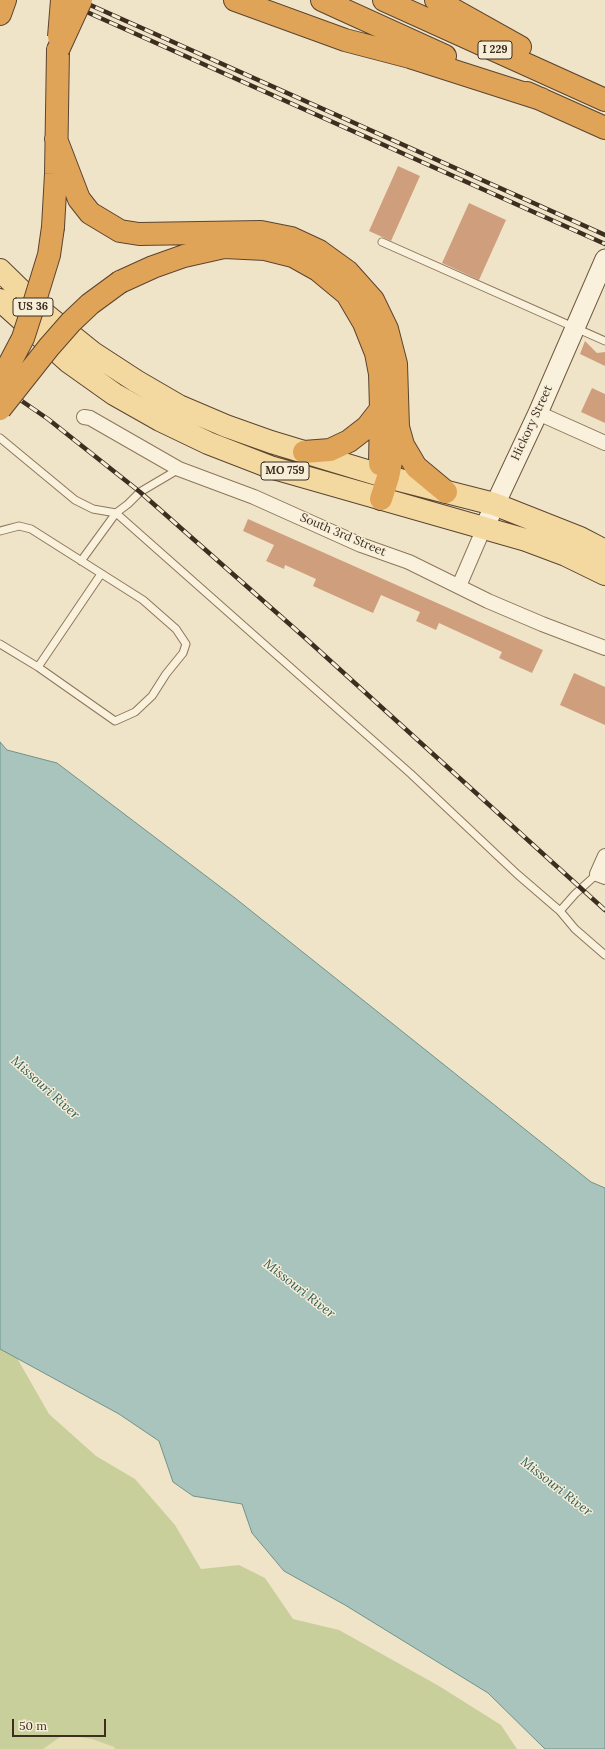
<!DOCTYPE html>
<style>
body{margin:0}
#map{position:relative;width:605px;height:1749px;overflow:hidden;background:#f0e4c8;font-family:Lora,serif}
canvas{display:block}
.scale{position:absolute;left:12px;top:1719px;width:94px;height:18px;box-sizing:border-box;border:2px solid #3d2e20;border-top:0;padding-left:5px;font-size:12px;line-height:14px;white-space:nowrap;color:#3d2e20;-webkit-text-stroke:3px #f7eed8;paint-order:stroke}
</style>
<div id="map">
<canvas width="605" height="1749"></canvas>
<div class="scale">50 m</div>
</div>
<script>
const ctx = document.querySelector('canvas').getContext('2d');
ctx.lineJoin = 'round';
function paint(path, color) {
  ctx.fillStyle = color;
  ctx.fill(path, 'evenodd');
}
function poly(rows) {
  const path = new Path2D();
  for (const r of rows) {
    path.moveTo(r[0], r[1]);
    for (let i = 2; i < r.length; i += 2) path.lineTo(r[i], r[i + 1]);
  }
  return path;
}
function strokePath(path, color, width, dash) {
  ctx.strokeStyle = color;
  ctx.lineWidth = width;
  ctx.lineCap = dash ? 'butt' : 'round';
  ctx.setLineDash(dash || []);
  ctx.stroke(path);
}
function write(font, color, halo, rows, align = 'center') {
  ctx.font = font + ' Lora,serif';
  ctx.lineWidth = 3;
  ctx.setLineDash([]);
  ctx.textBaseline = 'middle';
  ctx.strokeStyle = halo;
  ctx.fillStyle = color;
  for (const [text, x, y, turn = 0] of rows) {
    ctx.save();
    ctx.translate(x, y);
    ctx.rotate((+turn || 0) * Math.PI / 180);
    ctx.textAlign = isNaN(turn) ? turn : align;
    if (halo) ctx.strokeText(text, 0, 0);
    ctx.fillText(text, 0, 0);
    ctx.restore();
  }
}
paint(poly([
 [63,1735,92,1739,114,1747,115,1749,43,1749]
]), '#e6deb5');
paint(poly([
 [0,1349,17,1358,49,1414,96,1456,135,1479,175,1525,201,1569,239,1565,265,1578,293,1619,339,1630,439,1686,501,1725,517,1749,115,1749,114,1747,92,1739,63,1735,43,1749,0,1749]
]), '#c9cf9b');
const water = poly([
 [0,742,7,750,57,763,235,898,591,1182,605,1188,605,1749,545,1749,488,1693,345,1605,284,1571,252,1533,242,1504,193,1496,173,1482,159,1441,119,1414,0,1349,0,742]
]);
paint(water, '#a9c4bc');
strokePath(water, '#6f938a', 1);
paint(poly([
 [398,166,420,176,391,241,369,231],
 [469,203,506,220,479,280,442,263],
 [585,341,597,353,605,352,605,366,580,354],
 [592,388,605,394,605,423,581,412],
 [248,519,543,650,532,673,499,658,502,652,439,623,436,630,416,621,420,612,381,595,373,613,313,586,316,579,285,565,284,569,266,561,274,545,243,531],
 [574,673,605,687,605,725,560,705]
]), '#cf9f7d');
const lane = poly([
 [382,242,605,341],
 [0,438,75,500,93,509,116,513,411,774,517,874,560,911,575,929,605,955],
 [0,531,19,526,31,529,143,600,176,629,186,644,183,653,166,674,152,696,135,712,115,721,38,667,0,644],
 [81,561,116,513,128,504,140,492,179,469],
 [38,667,101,574],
 [560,911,575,894,597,874]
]);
const street = poly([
 [538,413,605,443],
 [84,417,90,418,179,469,254,497,361,545,409,562,488,601,542,624,605,648],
 [459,586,484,528],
 [605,856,597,874,605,877]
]);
const secondary = poly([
 [484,528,538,413,605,259]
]);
const primary = poly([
 [0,270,46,315,93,353,136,381,179,406,226,426,271,442,380,475,494,504,580,538,605,551],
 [0,300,69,362,114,394,160,420,208,443,270,467,526,540,566,555,605,574]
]);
const highway = poly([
 [235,0,345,40,410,57,541,99],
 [322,0,445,56],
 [384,0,605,100],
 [436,0,520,47],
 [0,14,5,0],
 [527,93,605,128],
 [56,139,79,199,90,213,120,231,139,234,261,232,291,238,319,251,348,272,373,300,387,329,396,364,398,427,388,477,381,499],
 [53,227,56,174,58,50],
 [120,282,153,267,184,256,224,247,265,249,293,256,318,270,347,294,364,323,376,353,380,374,381,409,380,464],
 [398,427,403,445,416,467,446,492],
 [304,452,330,450,349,441,367,427,381,409]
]);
strokePath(lane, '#8d765c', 9);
strokePath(street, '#8d765c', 16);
strokePath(secondary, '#6f573f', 21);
strokePath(primary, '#5b4430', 24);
strokePath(highway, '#5b4430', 24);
strokePath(lane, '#faf1dc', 7);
strokePath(street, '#faf1dc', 14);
strokePath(secondary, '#faf1dc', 19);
strokePath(primary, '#f3d9a0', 22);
strokePath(highway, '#e0a458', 22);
const rail = poly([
 [60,0,605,244],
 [79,0,605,235],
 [0,386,48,419,140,492,303,636,605,910]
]);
strokePath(rail, '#3d2e20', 4.5);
strokePath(rail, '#f7eed8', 3, [9]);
const highwayBridge = poly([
 [59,37,62,0],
 [58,50,81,0],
 [0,382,23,338,33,307,49,255,53,227],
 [0,409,49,347,71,322,90,304,120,282]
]);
strokePath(highwayBridge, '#5b4430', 24, []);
strokePath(highwayBridge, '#e0a458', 22);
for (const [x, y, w] of [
 [495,50,34],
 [33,307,40],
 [285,471,48]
]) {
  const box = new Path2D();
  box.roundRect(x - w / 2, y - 9, w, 18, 3);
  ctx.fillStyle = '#f7eed8';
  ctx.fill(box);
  strokePath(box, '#3d2e20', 1);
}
write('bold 11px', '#3d2e20', null, [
 ["I 229",495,50],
 ["US 36",33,307],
 ["MO 759",285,471]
]);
write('12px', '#3d2e20', '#f7eed8', [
 ["Hickory Street",532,423,-65],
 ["South 3rd Street",343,535,23]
]);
write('italic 13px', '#2f5d5a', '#f7eed8', [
 ["Missouri River",45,1088,42],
 ["Missouri River",299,1289,38],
 ["Missouri River",556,1487,38]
]);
</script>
